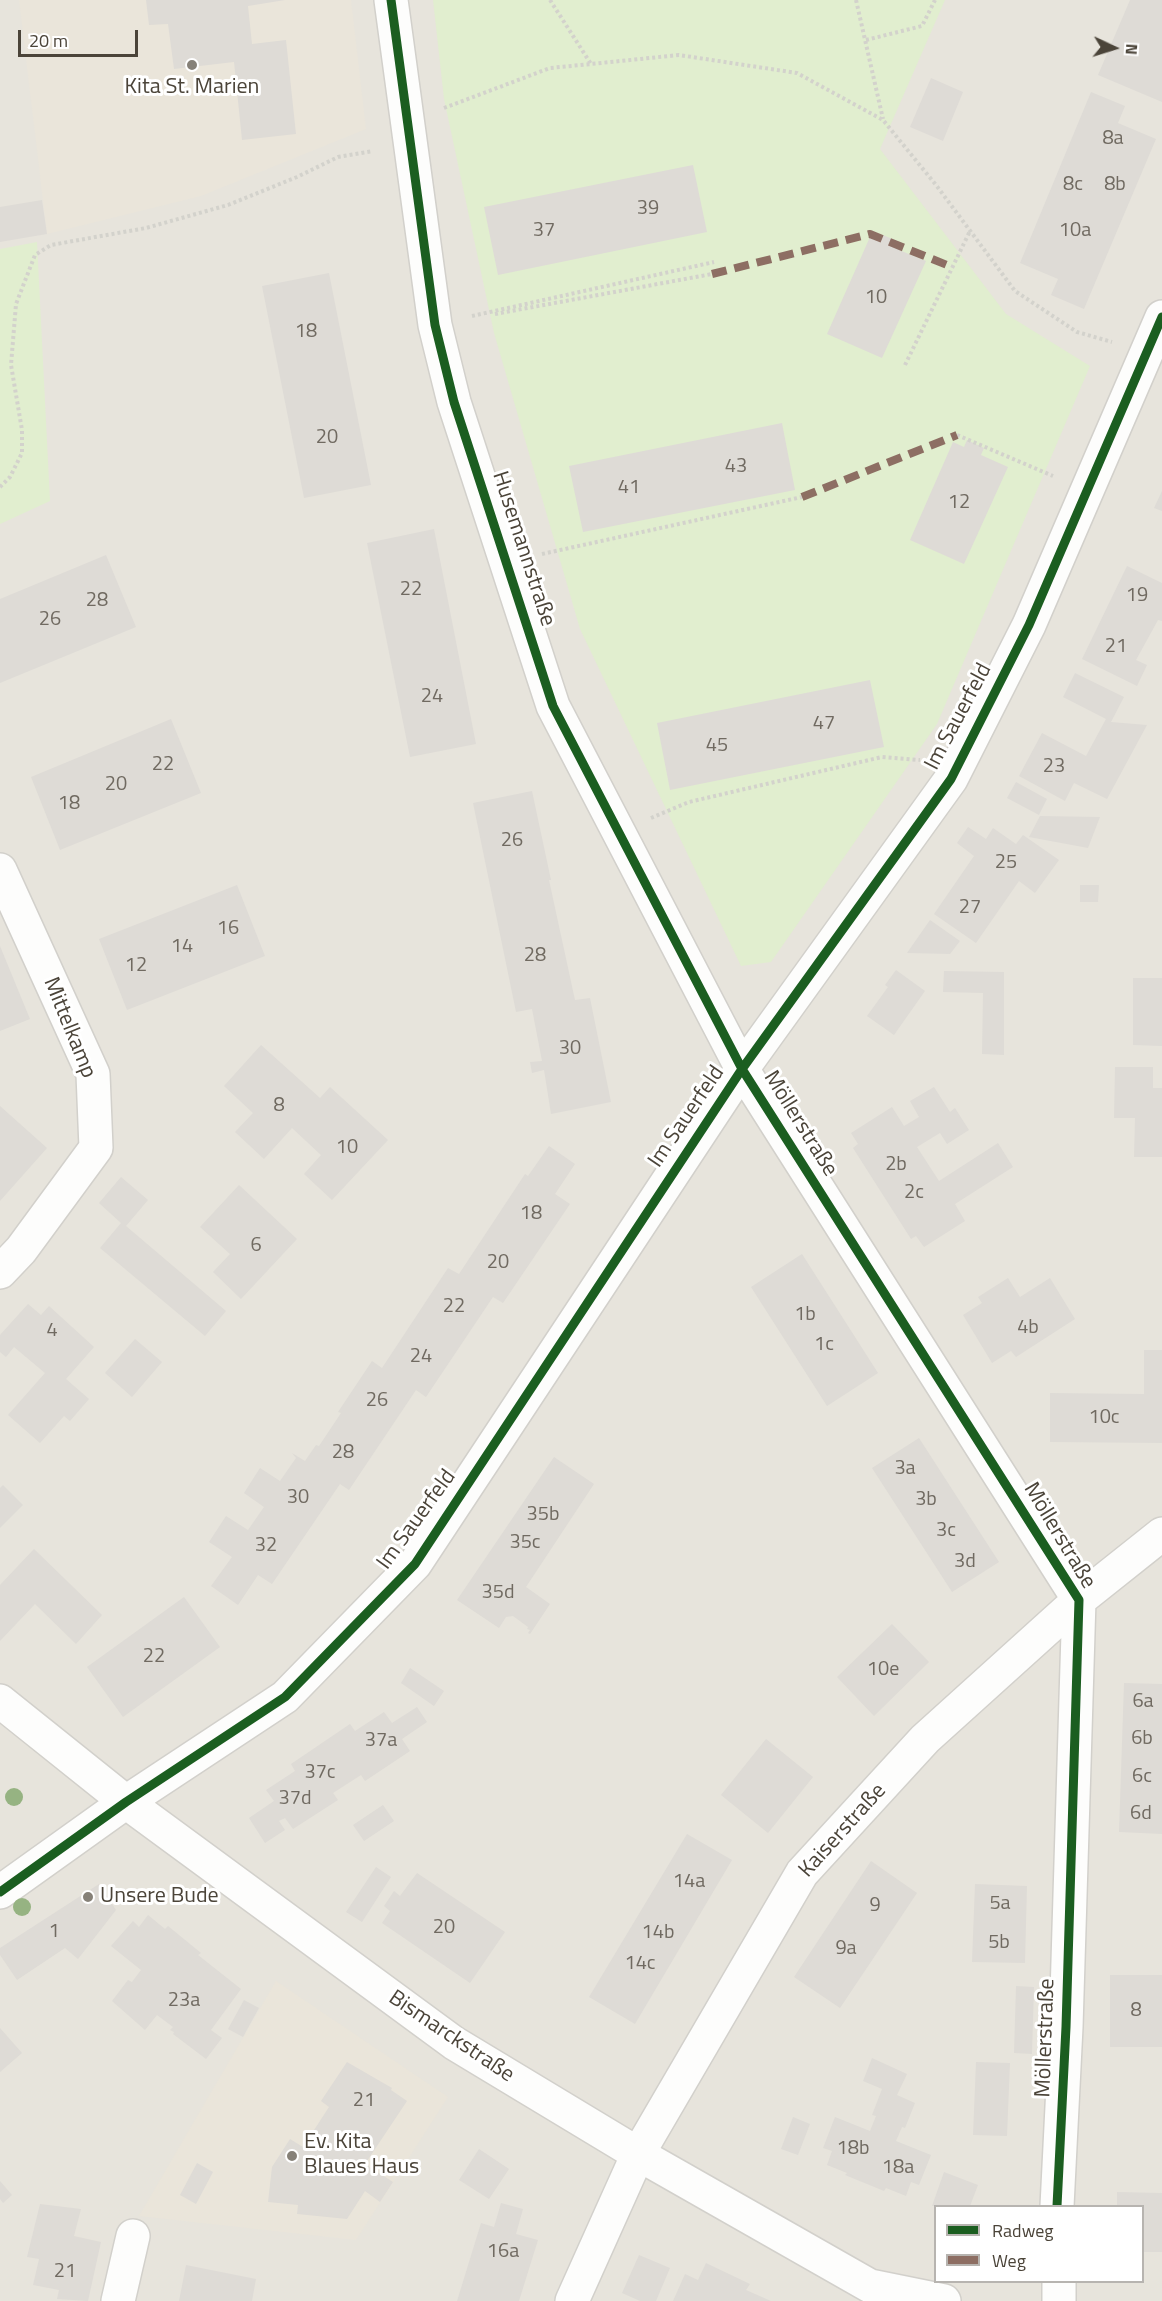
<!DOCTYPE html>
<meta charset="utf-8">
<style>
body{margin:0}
#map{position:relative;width:1162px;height:2301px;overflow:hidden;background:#f4f2ee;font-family:"Titillium Web",sans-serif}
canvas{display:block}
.legend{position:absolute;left:934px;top:2205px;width:210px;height:78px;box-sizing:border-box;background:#fff;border:2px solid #b7b4b0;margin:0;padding:8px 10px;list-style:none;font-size:18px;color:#4b4439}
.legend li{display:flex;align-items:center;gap:12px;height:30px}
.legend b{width:30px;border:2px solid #b7b4b0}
.north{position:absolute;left:1084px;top:18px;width:60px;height:60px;-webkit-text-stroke:4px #fff;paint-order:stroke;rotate:94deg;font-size:16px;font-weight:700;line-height:24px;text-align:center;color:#4b4439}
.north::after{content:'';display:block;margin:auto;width:21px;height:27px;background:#4b4439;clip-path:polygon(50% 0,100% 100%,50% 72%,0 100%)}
.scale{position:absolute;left:18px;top:30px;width:120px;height:27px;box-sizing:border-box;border:3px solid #4b4439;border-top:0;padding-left:8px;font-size:18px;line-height:21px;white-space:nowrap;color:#4b4439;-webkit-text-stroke:4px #fff;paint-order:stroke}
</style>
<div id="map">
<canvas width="1162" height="2301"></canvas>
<ul class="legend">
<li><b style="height:8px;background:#1b5e20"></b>Radweg</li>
<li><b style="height:8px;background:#8d6e63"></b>Weg</li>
</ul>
<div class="north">N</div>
<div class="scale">20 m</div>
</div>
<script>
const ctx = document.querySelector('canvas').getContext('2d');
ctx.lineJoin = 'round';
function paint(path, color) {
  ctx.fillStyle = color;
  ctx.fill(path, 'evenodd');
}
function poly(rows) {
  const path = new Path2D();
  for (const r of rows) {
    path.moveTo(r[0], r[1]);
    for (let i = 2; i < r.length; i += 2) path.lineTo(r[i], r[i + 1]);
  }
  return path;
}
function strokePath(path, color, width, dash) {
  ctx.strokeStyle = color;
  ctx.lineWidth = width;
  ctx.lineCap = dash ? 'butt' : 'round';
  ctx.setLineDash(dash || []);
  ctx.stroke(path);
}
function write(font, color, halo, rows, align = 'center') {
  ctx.font = font + ' "Titillium Web",sans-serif';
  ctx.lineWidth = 6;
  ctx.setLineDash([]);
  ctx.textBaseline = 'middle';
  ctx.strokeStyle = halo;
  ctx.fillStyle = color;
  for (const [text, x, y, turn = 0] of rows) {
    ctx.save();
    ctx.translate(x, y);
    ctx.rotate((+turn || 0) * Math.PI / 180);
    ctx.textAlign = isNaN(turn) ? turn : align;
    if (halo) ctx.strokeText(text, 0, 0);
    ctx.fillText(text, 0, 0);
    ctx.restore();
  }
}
paint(poly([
 [0,0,1162,0,1162,2301,0,2301],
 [936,2206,1142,2206,1142,2282,936,2282]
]), '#e7e4dc');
paint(poly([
 [19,0,351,0,366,129,201,196,47,234],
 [276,1981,448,2097,356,2240,139,2216]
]), '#eae5da');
paint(poly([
 [433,0,945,0,880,149,1006,314,1090,366,937,724,771,962,741,966,580,629,494,333,444,99],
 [37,242,50,501,0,524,0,249]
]), '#e1eecf');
paint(poly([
 [146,0,285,0,248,6,252,44,286,40,296,134,242,140,234,62,174,69,168,24,149,25],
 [1130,0,1162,0,1162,102,1098,75],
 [931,78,963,92,943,141,910,127],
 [1091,92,1125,106,1118,123,1156,139,1084,309,1051,295,1058,279,1020,263],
 [693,165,707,232,498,275,484,207],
 [42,200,47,234,0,242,0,207],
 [883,235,902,243,899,250,926,261,882,358,827,334,870,237,880,241],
 [329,273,371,485,304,498,262,286],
 [782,423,795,490,583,532,569,466],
 [967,440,984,448,981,455,1008,467,964,564,910,540,953,442,964,447],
 [1162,491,1162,511,1154,508],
 [434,529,476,744,410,757,367,543],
 [106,555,136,627,0,683,0,599],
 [1127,566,1162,583,1162,621,1158,620,1136,660,1147,665,1137,686,1082,659],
 [1075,673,1124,697,1111,722,1147,725,1107,799,1074,783,1065,801,1019,776,1042,733,1086,756,1106,719,1063,697],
 [870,680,884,747,670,790,657,723],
 [171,719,201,793,60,850,31,777],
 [1016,782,1047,799,1039,815,1007,798],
 [532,791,551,880,549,880,575,1000,590,998,611,1102,551,1114,544,1070,532,1073,530,1062,542,1061,532,1009,516,1012,473,803],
 [1040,816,1100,817,1088,848,1029,837],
 [968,827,986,839,993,828,1016,844,1023,835,1059,860,1035,893,1019,881,976,943,934,914,974,856,957,843],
 [237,885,265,956,127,1010,99,939],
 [1080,885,1099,885,1098,902,1080,902],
 [930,920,960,941,950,954,907,953],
 [0,946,30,1019,0,1031],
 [896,970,925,991,894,1035,867,1016,888,987,885,985],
 [944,971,1004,972,1004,1055,982,1054,983,993,943,992],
 [1133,978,1162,978,1162,1046,1133,1045],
 [261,1045,320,1098,330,1087,388,1140,332,1200,304,1174,321,1155,292,1128,264,1159,235,1132,253,1113,224,1086],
 [1115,1067,1153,1067,1153,1088,1162,1088,1162,1157,1134,1157,1135,1118,1114,1118],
 [934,1087,950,1112,955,1108,969,1130,947,1144,940,1133,917,1147,939,1181,998,1143,1013,1167,955,1204,965,1221,924,1247,916,1236,911,1239,853,1148,858,1144,851,1133,892,1107,904,1126,919,1117,910,1101],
 [0,1106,47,1148,0,1201],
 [549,1146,575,1164,555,1194,570,1204,503,1303,493,1297,426,1397,416,1390,349,1490,340,1484,272,1584,258,1575,238,1605,211,1586,232,1557,209,1542,226,1516,248,1530,264,1507,244,1493,260,1468,280,1481,296,1458,292,1453,305,1461,316,1445,319,1446,341,1413,338,1412,372,1361,382,1368,448,1268,459,1274,525,1174,528,1176],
 [121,1177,148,1200,126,1226,226,1311,205,1336,100,1248,121,1223,99,1203],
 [239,1185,297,1239,241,1299,213,1272,230,1254,200,1227],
 [802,1254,878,1373,827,1406,751,1287],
 [1008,1278,1020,1297,1050,1278,1075,1319,1016,1357,1011,1351,992,1363,963,1315,982,1303,978,1297],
 [28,1304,41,1315,49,1306,94,1347,66,1379,89,1399,70,1421,64,1416,40,1443,8,1415,45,1373,14,1347,6,1357,0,1352,0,1335],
 [135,1339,162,1362,132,1397,105,1373],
 [1144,1350,1162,1350,1162,1443,1050,1442,1050,1393,1144,1394],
 [919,1438,999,1562,952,1592,872,1468],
 [554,1457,594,1484,526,1587,550,1604,530,1634,528,1633,530,1630,527,1629,528,1627,513,1616,506,1617,499,1628,457,1600],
 [3,1485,23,1505,0,1528,0,1488],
 [34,1549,102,1615,76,1644,35,1604,0,1641,0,1585],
 [184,1597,220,1647,123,1717,87,1667],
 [892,1624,929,1662,874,1716,837,1677],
 [410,1668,444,1691,434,1706,401,1683],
 [1124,1683,1162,1684,1162,1834,1119,1832],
 [417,1707,427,1722,402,1739,410,1751,365,1781,361,1775,333,1793,338,1800,293,1829,285,1818,279,1821,285,1830,265,1843,249,1818,274,1801,266,1790,295,1771,291,1764,350,1724,355,1731,384,1712,392,1723],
 [766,1739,813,1777,768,1833,721,1795],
 [383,1805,394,1821,364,1841,353,1825],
 [687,1834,732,1860,635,2024,589,1997],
 [871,1861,917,1893,840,2008,794,1977],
 [376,1867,391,1877,362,1922,346,1912],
 [417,1873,505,1932,470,1983,382,1923,390,1911,384,1906,394,1891,400,1896],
 [99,1884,116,1910,78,1959,65,1948,17,1980,0,1955,0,1948],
 [975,1884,1027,1886,1025,1963,972,1962],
 [148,1915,165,1929,168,1926,201,1953,198,1955,241,1989,211,2030,222,2038,206,2059,173,2034,174,2032,170,2030,173,2027,157,2015,145,2030,112,2001,128,1980,132,1982,141,1970,111,1946,133,1921,139,1927],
 [1110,1975,1162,1975,1162,2047,1110,2047],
 [1016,1986,1034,1987,1032,2054,1014,2053],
 [244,2000,259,2008,243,2037,228,2029],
 [0,2028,22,2053,0,2072],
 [872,2058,907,2074,897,2095,915,2103,905,2128,902,2127,896,2141,931,2155,919,2185,911,2182,906,2196,886,2188,884,2191,845,2175,847,2173,827,2165,832,2151,823,2148,835,2117,870,2131,876,2116,872,2115,882,2089,863,2081],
 [347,2062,392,2088,391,2090,407,2101,365,2164,393,2182,380,2202,365,2191,347,2219,297,2214,298,2205,268,2202,272,2167,290,2139,303,2147,329,2107,321,2101],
 [976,2062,1010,2063,1007,2136,973,2135],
 [793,2117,810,2124,798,2155,781,2149],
 [479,2149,509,2169,489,2199,459,2180],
 [197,2163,213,2172,196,2204,180,2195],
 [944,2172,978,2185,970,2206,932,2206],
 [0,2181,12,2195,3,2203,0,2199],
 [1117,2192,1162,2193,1162,2252,1143,2252,1143,2206,1117,2206],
 [501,2203,523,2209,516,2234,538,2240,519,2301,457,2301,481,2223,494,2227],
 [40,2204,81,2209,74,2236,101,2242,88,2301,57,2299,59,2290,33,2285,39,2259,27,2257],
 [639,2255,670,2268,656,2301,640,2301,622,2293],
 [706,2263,750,2284,746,2290,771,2301,673,2301,685,2274,698,2280],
 [186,2265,256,2279,252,2301,179,2301]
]), '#dedbd6');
const minor = poly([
 [391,0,435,325,454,402,553,706,742,1069,1079,1600,1066,2027,1057,2206],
 [0,870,93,1074,96,1148,21,1250,0,1272],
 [0,1701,126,1802,454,2043,638,2154,870,2286,944,2301],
 [0,1892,126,1802,285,1697,415,1564,742,1069,951,779,1029,625,1162,317],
 [1059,2282,1059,2301],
 [118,2301,133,2236],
 [572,2301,638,2154,802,1873,925,1739,1079,1600,1162,1534]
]);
strokePath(minor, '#d2d0cb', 36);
strokePath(poly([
 [550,0,591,64],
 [856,0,883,119],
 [866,40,922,26,935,0],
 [444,108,550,68,591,64,679,55,797,73,883,120,936,185,1015,291,1077,332,1112,342],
 [495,314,712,274],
 [472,316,714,262],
 [905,365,970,231],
 [957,435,1053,476],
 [0,487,10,477,22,453,22,430,11,365,16,304,35,255,51,245,146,228,228,205,297,177,338,157,373,151],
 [542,554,802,497],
 [651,818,689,802,882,757,920,760]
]), '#d3d2cc', 4, [3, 3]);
strokePath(minor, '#fdfdfc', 33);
strokePath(poly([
 [712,274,870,234,952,267],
 [802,497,957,435]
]), '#8d6e63', 8, [15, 8]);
strokePath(poly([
 [391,0,435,325,454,402,553,706,742,1069,1079,1600,1066,2027,1057,2206],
 [0,1892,126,1802,285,1697,415,1564,742,1069,951,779,1029,625,1162,317]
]), '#1b5e20', 9);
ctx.fillStyle = '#96b382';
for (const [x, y] of [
 [14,1797],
 [22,1907]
]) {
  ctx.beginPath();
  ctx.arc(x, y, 9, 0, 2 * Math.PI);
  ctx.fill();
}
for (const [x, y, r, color] of [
 [192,65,6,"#868178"],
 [88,1897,6,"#868178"],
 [292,2156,6,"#868178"]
]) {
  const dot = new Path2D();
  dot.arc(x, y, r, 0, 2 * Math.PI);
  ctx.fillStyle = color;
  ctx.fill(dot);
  strokePath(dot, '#fff', 2);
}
write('20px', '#706a61', null, [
 ["8a",1113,139],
 ["8c",1073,185],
 ["8b",1115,185],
 ["39",648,209],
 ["37",544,231],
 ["10a",1075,231],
 ["10",876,298],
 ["18",306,332],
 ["20",327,438],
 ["43",736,467],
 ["41",629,488],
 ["12",959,503],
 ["22",411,590],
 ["19",1137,596],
 ["28",97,601],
 ["26",50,620],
 ["21",1116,647],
 ["24",432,697],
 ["47",824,724],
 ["45",717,746],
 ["22",163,765],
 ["23",1054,767],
 ["20",116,785],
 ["18",69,804],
 ["26",512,841],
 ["25",1006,863],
 ["27",970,908],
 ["16",228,929],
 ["14",182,947],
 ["28",535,956],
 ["12",136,966],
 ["30",570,1049],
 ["8",279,1106],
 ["10",347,1148],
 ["2b",896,1165],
 ["2c",914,1193],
 ["18",531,1214],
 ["6",256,1246],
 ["20",498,1263],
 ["22",454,1307],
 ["1b",805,1315],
 ["4b",1028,1328],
 ["4",52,1331],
 ["1c",824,1345],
 ["24",421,1357],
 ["26",377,1401],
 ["10c",1104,1418],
 ["28",343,1453],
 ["3a",905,1469],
 ["30",298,1498],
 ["3b",926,1500],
 ["35b",543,1515],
 ["3c",946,1531],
 ["35c",525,1543],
 ["32",266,1546],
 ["3d",965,1562],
 ["35d",498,1593],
 ["22",154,1657],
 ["10e",883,1670],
 ["6a",1143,1702],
 ["6b",1142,1739],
 ["37a",381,1741],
 ["37c",320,1773],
 ["6c",1142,1777],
 ["37d",295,1799],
 ["6d",1141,1814],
 ["14a",689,1882],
 ["5a",1000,1904],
 ["9",875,1906],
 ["20",444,1928],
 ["1",54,1932],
 ["14b",658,1933],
 ["5b",999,1943],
 ["9a",846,1949],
 ["14c",640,1964],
 ["23a",184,2001],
 ["8",1136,2011],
 ["21",364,2101],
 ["18b",853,2149],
 ["18a",898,2168],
 ["16a",503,2252],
 ["21",65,2272]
]);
write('22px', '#4b4439', '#fff', [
 ["Kita St. Marien",192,88,"center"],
 ["Unsere Bude",100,1897],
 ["Ev. Kita",304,2143],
 ["Blaues Haus",304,2168]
], 'left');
write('22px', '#4b4439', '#fff', [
 ["Husemannstraße",523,549,72],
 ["Im Sauerfeld",959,717,-62],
 ["Mittelkamp",69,1028,68],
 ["Im Sauerfeld",687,1117,-56],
 ["Möllerstraße",800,1124,58],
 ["Im Sauerfeld",417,1520,-54],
 ["Möllerstraße",1059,1536,59],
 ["Kaiserstraße",843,1831,-48],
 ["Bismarckstraße",451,2037,34],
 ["Möllerstraße",1046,2038,-88]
]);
</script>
